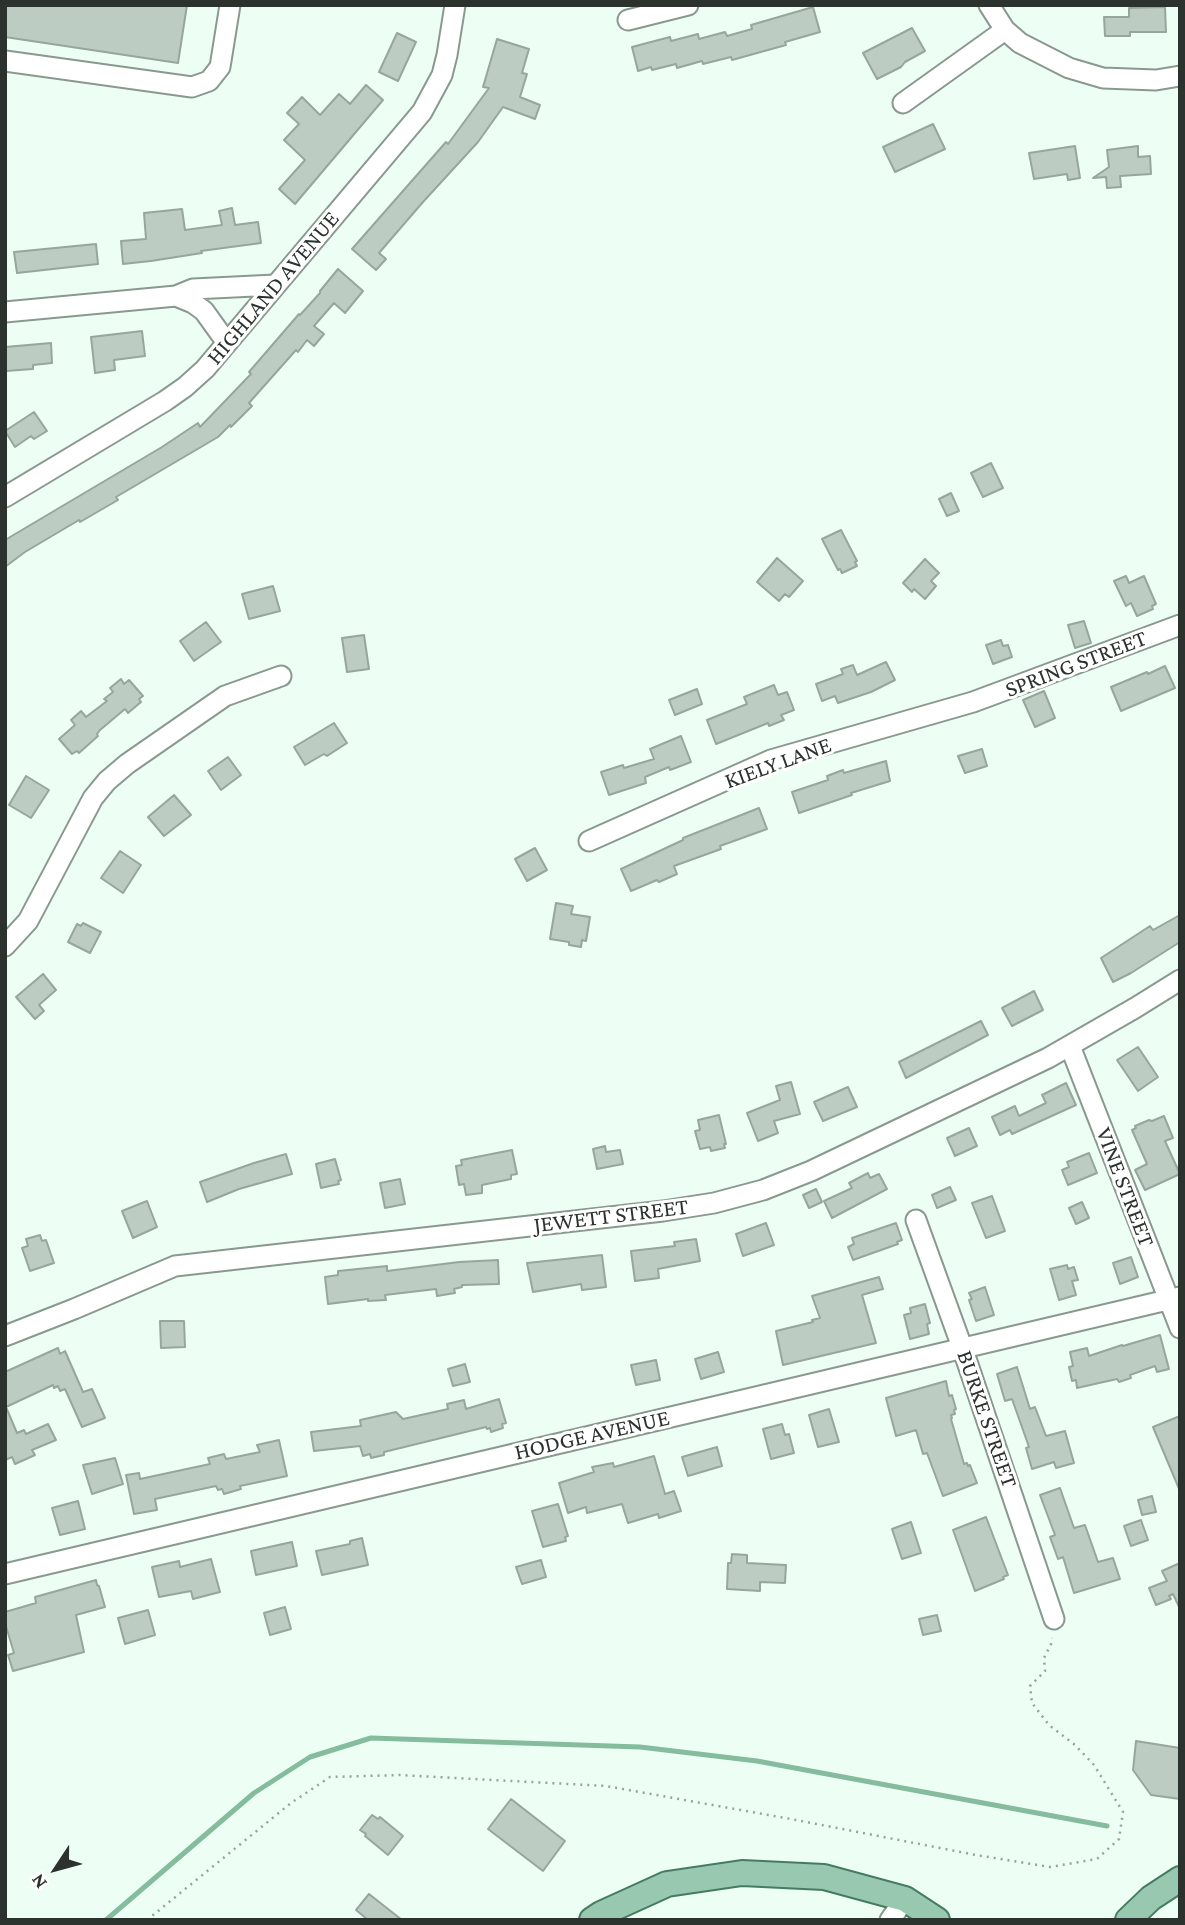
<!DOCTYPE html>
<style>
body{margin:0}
#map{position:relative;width:1185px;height:1925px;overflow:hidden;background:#edfff4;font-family:"Crimson Pro",serif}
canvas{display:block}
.frame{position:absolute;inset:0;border:7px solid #2c332f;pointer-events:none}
.north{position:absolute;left:21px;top:1834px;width:70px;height:70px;-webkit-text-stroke:5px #fff;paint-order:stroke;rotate:234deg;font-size:19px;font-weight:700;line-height:28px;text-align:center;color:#2c332f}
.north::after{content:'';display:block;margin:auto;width:24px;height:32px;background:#2c332f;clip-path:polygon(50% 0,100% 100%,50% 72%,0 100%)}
</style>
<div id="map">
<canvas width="1185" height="1925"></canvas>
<div class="frame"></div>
<div class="north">N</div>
</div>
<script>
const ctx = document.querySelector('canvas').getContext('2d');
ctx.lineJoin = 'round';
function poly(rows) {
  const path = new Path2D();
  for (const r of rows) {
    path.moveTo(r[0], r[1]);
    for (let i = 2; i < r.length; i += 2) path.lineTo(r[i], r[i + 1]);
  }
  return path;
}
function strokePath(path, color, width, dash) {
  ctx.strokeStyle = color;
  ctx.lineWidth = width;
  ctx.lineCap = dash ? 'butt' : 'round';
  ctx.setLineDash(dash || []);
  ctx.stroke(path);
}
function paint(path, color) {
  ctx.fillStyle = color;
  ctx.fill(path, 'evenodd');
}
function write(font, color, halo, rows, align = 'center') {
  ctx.font = font + ' "Crimson Pro",serif';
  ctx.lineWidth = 6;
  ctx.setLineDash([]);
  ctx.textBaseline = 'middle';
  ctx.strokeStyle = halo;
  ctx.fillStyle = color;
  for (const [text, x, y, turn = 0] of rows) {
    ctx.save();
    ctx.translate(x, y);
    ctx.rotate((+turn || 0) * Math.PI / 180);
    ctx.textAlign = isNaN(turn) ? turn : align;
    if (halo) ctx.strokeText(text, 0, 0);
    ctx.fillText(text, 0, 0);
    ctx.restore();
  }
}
strokePath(poly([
 [106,1920,254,1793,310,1757,371,1738,640,1747,757,1761,1107,1826]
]), '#85bc9d', 5);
const building = poly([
 [5,5,187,5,178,63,5,37,5,5],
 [813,7,820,32,785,42,786,45,732,60,731,57,703,64,702,61,677,68,676,64,652,70,651,67,638,71,632,47,670,37,671,41,698,34,699,39,725,32,727,36,752,29,751,25,813,7],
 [1165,7,1166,32,1130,32,1130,36,1105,36,1104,17,1129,17,1129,8,1165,7],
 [912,28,925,51,905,62,901,67,877,79,863,53,912,28],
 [397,33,416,42,398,81,379,72,397,33],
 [497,39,529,49,522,73,527,74,520,97,540,105,535,119,503,107,478,142,423,202,379,253,386,259,376,270,352,249,446,142,448,144,489,88,483,87,497,39],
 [366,85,383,100,295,204,279,189,305,160,284,140,299,124,287,113,302,97,320,115,339,94,350,104,366,85],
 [933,124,945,149,895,172,883,147,933,124],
 [1075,146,1080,178,1068,180,1067,174,1034,179,1029,153,1075,146],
 [1138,146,1138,157,1150,156,1151,174,1120,176,1121,187,1107,188,1106,177,1093,178,1109,167,1107,150,1138,146],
 [232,208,235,225,258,222,261,243,201,251,202,253,151,261,123,264,121,241,146,239,144,213,182,209,185,230,222,225,219,211,232,208],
 [96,244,98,264,17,273,14,252,96,244],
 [338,269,363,291,345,313,334,303,314,326,324,334,314,346,307,340,298,352,296,350,249,403,252,406,231,427,230,425,218,437,116,497,118,500,80,522,79,520,25,552,5,567,5,540,162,447,198,423,200,427,251,374,249,372,299,314,300,315,320,293,320,291,338,269],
 [142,331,145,356,114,360,115,370,95,373,91,337,142,331],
 [51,343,52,363,33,365,33,369,6,371,5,347,51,343],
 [34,412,47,431,34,439,31,436,15,447,5,431,34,412],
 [991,463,1003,488,983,497,971,473,991,463],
 [951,493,959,511,947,516,939,499,951,493],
 [841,530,857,561,855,562,857,566,842,573,840,569,838,570,822,539,841,530],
 [777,558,803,581,789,597,785,594,779,601,757,582,777,558],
 [925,559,939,573,931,581,936,586,925,599,914,589,912,592,903,583,925,559],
 [1126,576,1129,583,1144,576,1156,604,1152,606,1153,609,1137,616,1131,603,1126,606,1114,581,1126,576],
 [273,586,280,611,249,619,242,594,273,586],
 [1084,621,1091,643,1075,648,1068,625,1084,621],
 [206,622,221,642,194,661,180,641,206,622],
 [364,635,369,669,347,672,342,638,364,635],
 [1001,640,1003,646,1008,645,1012,657,993,664,986,645,1001,640],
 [886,662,895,680,871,692,838,703,835,696,822,701,816,684,843,674,841,669,853,665,857,675,886,662],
 [1165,666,1175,688,1121,711,1111,687,1147,672,1148,674,1165,666],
 [121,679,124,684,129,680,143,696,139,699,141,702,128,713,125,709,100,730,97,734,98,736,79,753,77,751,72,754,59,739,75,725,71,720,81,711,86,717,107,701,104,699,113,692,110,688,121,679],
 [774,685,778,695,787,692,794,710,781,715,784,720,769,726,768,723,716,744,707,720,747,704,744,697,774,685],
 [697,689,702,704,675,715,669,700,697,689],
 [1044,691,1055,718,1035,727,1023,700,1044,691],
 [334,723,347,743,327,756,324,754,305,765,294,747,334,723],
 [681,736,691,762,670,770,669,767,645,777,646,783,609,795,601,772,623,765,624,768,654,759,650,749,681,736],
 [982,749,987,766,965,773,958,756,982,749],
 [228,757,241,775,221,790,208,771,228,757],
 [886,761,890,781,851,793,852,795,799,813,792,792,828,780,827,776,843,770,844,773,886,761],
 [26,776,49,790,31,818,9,805,26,776],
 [174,795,191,815,164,836,148,817,174,795],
 [759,808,767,829,720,846,721,849,674,866,677,874,659,882,657,880,631,891,621,869,683,840,683,838,759,808],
 [535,848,547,870,527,881,515,859,535,848],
 [120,851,141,865,123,893,101,878,120,851],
 [556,903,573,906,571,914,590,917,586,941,582,940,581,947,569,945,569,942,550,939,556,903],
 [1180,915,1180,942,1131,973,1113,982,1101,958,1150,926,1153,930,1180,915],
 [83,923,101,932,90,953,68,942,77,924,81,926,83,923],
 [43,974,56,990,39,1005,44,1011,35,1019,16,997,43,974],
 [1034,991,1043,1010,1012,1026,1002,1008,1034,991],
 [981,1021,988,1035,906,1078,899,1062,981,1021],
 [1138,1047,1158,1077,1138,1091,1117,1060,1138,1047],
 [791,1082,800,1114,774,1121,778,1133,758,1141,747,1113,780,1100,776,1086,791,1082],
 [1066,1083,1076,1105,1012,1134,1010,1130,1000,1135,992,1117,1015,1106,1019,1116,1046,1103,1042,1095,1066,1083],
 [848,1087,857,1107,823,1121,814,1102,848,1087],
 [719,1115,726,1144,724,1144,725,1148,711,1151,710,1147,700,1149,695,1131,700,1130,698,1120,719,1115],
 [1164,1116,1173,1138,1165,1141,1180,1174,1145,1190,1135,1170,1147,1164,1132,1130,1136,1128,1135,1126,1149,1120,1152,1121,1164,1116],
 [969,1128,977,1146,955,1156,947,1138,969,1128],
 [605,1146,606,1152,620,1150,623,1164,597,1169,593,1149,605,1146],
 [512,1150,517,1174,511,1175,511,1179,482,1185,482,1193,466,1195,464,1184,459,1185,456,1166,462,1165,461,1160,512,1150],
 [1089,1153,1097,1173,1068,1185,1062,1170,1069,1167,1067,1162,1089,1153],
 [286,1154,292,1174,239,1189,207,1202,200,1182,254,1163,286,1154],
 [335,1159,341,1180,338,1181,339,1184,321,1188,316,1164,335,1159],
 [868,1173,870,1178,879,1174,887,1189,832,1218,824,1201,852,1188,849,1183,868,1173],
 [400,1179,405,1204,385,1208,380,1183,400,1179],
 [950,1187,956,1200,937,1208,932,1195,950,1187],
 [816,1189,822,1202,809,1208,803,1195,816,1189],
 [992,1196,1005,1231,986,1238,972,1203,992,1196],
 [147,1201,157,1227,133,1238,122,1211,147,1201],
 [1082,1202,1089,1218,1076,1224,1069,1208,1082,1202],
 [766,1223,774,1245,743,1256,736,1234,766,1223],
 [896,1223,902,1240,897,1242,898,1244,853,1260,848,1247,854,1244,852,1238,896,1223],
 [40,1235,42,1241,46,1240,54,1263,30,1271,22,1248,28,1246,26,1239,40,1235],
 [696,1239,700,1261,658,1269,659,1278,635,1281,631,1251,675,1246,674,1242,696,1239],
 [602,1255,606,1287,582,1290,581,1284,533,1292,527,1263,602,1255],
 [1131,1257,1138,1277,1120,1284,1113,1263,1131,1257],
 [498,1260,499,1284,462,1285,462,1287,454,1289,455,1293,437,1296,436,1289,385,1295,386,1300,368,1301,368,1299,328,1304,325,1277,338,1275,338,1271,387,1266,387,1271,459,1262,498,1260],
 [1067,1265,1068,1269,1074,1267,1078,1280,1072,1281,1076,1295,1059,1300,1050,1269,1067,1265],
 [879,1277,883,1289,862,1295,876,1343,783,1365,776,1331,813,1322,812,1320,820,1318,812,1296,879,1277],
 [985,1287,994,1315,976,1321,969,1300,972,1299,969,1293,985,1287],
 [925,1304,930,1323,927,1324,929,1334,910,1339,904,1315,911,1313,910,1308,925,1304],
 [160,1321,184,1321,185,1347,161,1348,160,1321],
 [1160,1335,1169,1369,1157,1372,1155,1366,1130,1375,1131,1378,1119,1382,1117,1379,1077,1388,1076,1380,1072,1381,1069,1367,1073,1366,1070,1352,1087,1348,1089,1356,1122,1345,1123,1346,1160,1335],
 [58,1348,60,1354,65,1351,83,1392,92,1389,105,1418,82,1427,65,1389,60,1391,58,1386,54,1388,53,1385,6,1407,17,1433,24,1430,26,1434,48,1424,56,1440,32,1450,35,1455,15,1464,12,1457,5,1460,5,1372,58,1348],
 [718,1352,724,1372,701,1379,695,1359,718,1352],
 [656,1360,660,1380,636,1385,631,1365,656,1360],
 [465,1364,470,1382,453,1386,448,1369,465,1364],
 [1017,1367,1030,1409,1035,1407,1046,1436,1065,1431,1074,1463,1056,1468,1054,1462,1032,1469,1026,1448,1029,1447,1012,1399,1005,1401,997,1374,1017,1367],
 [946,1381,949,1396,952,1395,956,1409,954,1410,955,1414,951,1415,952,1418,951,1419,964,1464,967,1463,968,1466,970,1465,977,1483,943,1496,927,1453,923,1454,916,1430,896,1436,886,1398,946,1381],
 [499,1399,506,1423,502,1424,503,1428,491,1432,490,1428,487,1429,486,1427,384,1452,384,1455,371,1458,370,1454,363,1456,360,1446,314,1451,311,1432,361,1426,360,1420,396,1412,403,1419,448,1409,447,1404,464,1400,466,1409,499,1399],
 [829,1409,839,1442,818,1447,809,1415,829,1409],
 [1180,1416,1180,1491,1153,1427,1180,1416],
 [782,1424,785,1435,789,1434,794,1453,771,1459,763,1429,782,1424],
 [279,1440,287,1476,240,1486,241,1489,224,1494,222,1489,218,1490,216,1486,155,1499,157,1510,134,1514,126,1475,139,1473,140,1479,210,1464,208,1458,224,1454,226,1459,260,1452,257,1445,279,1440],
 [717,1447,722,1466,688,1476,682,1457,717,1447],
 [654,1456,665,1494,674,1491,681,1511,659,1518,658,1514,628,1523,622,1504,587,1513,586,1507,568,1513,559,1483,594,1472,592,1467,613,1463,614,1467,654,1456],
 [115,1458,123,1484,92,1494,83,1465,115,1458],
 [1060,1488,1074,1528,1085,1525,1098,1562,1113,1558,1120,1579,1074,1593,1063,1557,1058,1559,1050,1537,1055,1535,1040,1495,1060,1488],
 [1152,1496,1156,1512,1142,1515,1138,1500,1152,1496],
 [78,1501,85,1529,60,1535,52,1508,78,1501],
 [558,1504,568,1536,565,1537,566,1541,543,1547,532,1511,558,1504],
 [986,1517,1008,1575,1003,1577,1004,1579,975,1591,953,1530,986,1517],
 [1141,1520,1148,1540,1131,1546,1124,1526,1141,1520],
 [911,1522,921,1553,902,1559,892,1529,911,1522],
 [362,1538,368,1565,322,1575,316,1551,350,1544,350,1541,362,1538],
 [292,1542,297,1566,256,1575,251,1551,292,1542],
 [732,1554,747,1555,747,1563,786,1565,785,1583,760,1582,760,1591,727,1589,728,1563,731,1563,732,1554],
 [211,1559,220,1592,193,1599,191,1591,159,1597,152,1567,179,1561,180,1567,211,1559],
 [541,1560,546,1577,522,1584,516,1567,541,1560],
 [1180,1563,1180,1609,1173,1594,1169,1596,1171,1599,1156,1605,1149,1588,1167,1581,1162,1571,1180,1563],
 [96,1580,97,1585,99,1586,105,1607,76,1615,84,1652,13,1671,8,1655,14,1653,5,1623,5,1612,36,1603,35,1597,96,1580],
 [285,1607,291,1629,270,1635,264,1613,285,1607],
 [148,1610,155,1635,125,1644,118,1618,148,1610],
 [937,1615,941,1631,923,1635,919,1619,937,1615],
 [1136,1741,1180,1748,1180,1799,1151,1795,1133,1770,1136,1741],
 [511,1799,565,1841,543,1871,488,1829,511,1799],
 [372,1815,378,1819,380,1817,403,1836,388,1855,365,1836,366,1834,360,1830,372,1815],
 [369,1894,402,1920,368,1920,356,1910,369,1894]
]);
paint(building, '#bcccc2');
strokePath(building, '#96a69d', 2);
const minor = poly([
 [989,5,1005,30,1020,43,1069,68,1103,78,1156,80,1180,76],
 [628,20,688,5],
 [5,61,192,87,209,81,220,67,230,5],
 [903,103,1005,30],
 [176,296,193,303,204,311,227,343],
 [5,312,176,296,193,289,275,285],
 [5,497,165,401,185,387,205,369,422,112,442,75,447,55,455,5],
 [589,841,771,760,973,702,1180,625],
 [5,946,28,921,93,798,107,781,127,764,225,696,281,676],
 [1070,1046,1180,1328],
 [916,1220,962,1347,1054,1619],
 [5,1336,74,1309,175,1266,663,1211,714,1203,763,1190,811,1171,1048,1058,1135,1008,1180,980],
 [5,1574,1180,1297],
 [890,1920,905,1899]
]);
const major = poly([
 [592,1920,601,1914,667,1884,742,1873,824,1877,905,1899,937,1920],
 [1128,1920,1151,1898,1180,1879]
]);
strokePath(minor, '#89998f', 23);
strokePath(major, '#457c60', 28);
strokePath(poly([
 [147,1920,291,1803,330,1777,400,1775,606,1786,791,1819,976,1855,1050,1867,1097,1859,1119,1839,1123,1812,1094,1765,1075,1745,1049,1725,1032,1703,1030,1686,1045,1671,1044,1658,1051,1644,1052,1638]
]), '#96a39b', 2.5, [2, 5]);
strokePath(minor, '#fff', 19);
strokePath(major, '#98c8af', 24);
write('23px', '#2c332f', '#fff', [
 ["HIGHLAND AVENUE",273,288,-50],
 ["SPRING STREET",1076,664,-21],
 ["KIELY LANE",778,763,-20],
 ["VINE STREET",1125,1187,69],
 ["JEWETT STREET",611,1216,-7],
 ["BURKE STREET",987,1419,71],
 ["HODGE AVENUE",592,1435,-13]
]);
</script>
